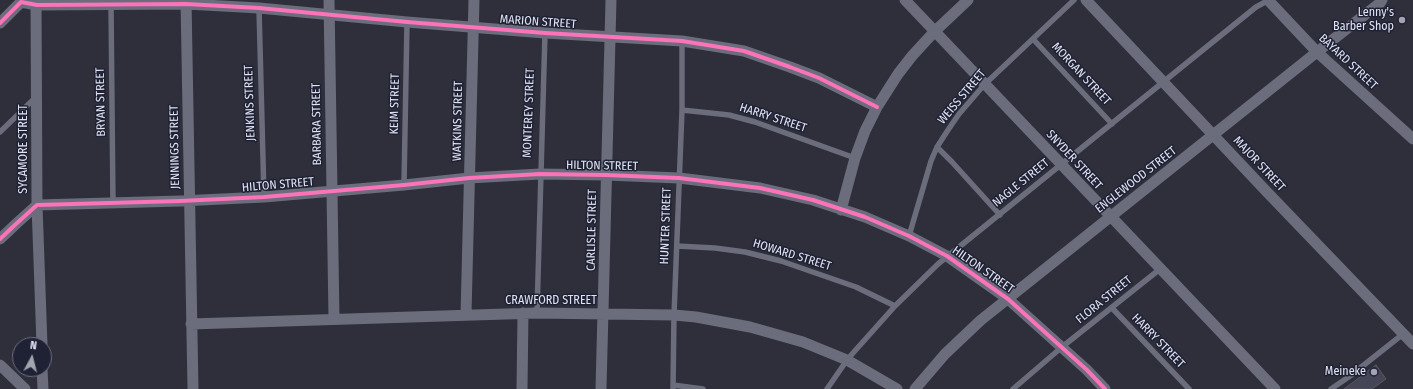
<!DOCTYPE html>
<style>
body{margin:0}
#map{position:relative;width:1413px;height:389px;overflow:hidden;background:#2e2f3b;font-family:"Fira Sans Condensed",sans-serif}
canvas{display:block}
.north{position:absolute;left:12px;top:337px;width:40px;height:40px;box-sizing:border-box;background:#1f2135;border:1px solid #6d6f80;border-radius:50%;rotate:7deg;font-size:11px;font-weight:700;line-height:16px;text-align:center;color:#e1e3f1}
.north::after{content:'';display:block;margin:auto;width:14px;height:18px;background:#a2a4b1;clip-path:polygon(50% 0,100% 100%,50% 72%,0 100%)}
</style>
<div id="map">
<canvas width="1413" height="389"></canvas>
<div class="north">N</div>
</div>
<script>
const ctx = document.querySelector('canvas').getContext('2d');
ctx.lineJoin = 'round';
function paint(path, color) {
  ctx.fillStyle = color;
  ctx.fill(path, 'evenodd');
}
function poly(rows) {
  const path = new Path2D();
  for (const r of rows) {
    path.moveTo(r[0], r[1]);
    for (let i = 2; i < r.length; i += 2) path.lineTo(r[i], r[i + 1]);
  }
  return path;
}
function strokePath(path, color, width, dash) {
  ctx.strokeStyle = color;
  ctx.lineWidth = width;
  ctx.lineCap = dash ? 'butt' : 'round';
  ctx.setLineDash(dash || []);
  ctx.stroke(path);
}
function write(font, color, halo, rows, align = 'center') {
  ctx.font = font + ' "Fira Sans Condensed",sans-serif';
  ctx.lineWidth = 3;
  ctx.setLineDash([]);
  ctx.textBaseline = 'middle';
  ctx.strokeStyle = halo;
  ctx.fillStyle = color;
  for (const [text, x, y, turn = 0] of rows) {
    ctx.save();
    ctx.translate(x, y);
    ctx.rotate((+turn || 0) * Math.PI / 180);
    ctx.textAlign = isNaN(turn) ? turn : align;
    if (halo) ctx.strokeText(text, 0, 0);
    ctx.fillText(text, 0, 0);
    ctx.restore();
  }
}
const building = poly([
 [1376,365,1386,379,1372,389,1344,389,1376,365]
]);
paint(building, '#454558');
strokePath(building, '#565760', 1);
strokePath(poly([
 [111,4,113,204],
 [259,8,264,197],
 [1033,39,1112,124],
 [682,110,729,115,755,122,855,158],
 [0,132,36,97],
 [937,147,952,162,1000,215],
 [404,185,407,22],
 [909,236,931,161,937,147,948,130,959,114,984,85,1074,0],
 [677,246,715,248,745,252,781,261,856,287,895,306],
 [1112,308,1189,389],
 [537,313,545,33],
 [673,385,703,389],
 [673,389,674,315,682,110,682,41],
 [827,389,847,360,853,353,895,306,938,264,1256,7,1269,0],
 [1013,389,1062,347,1160,269],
 [1331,389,1350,376,1403,334]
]), '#6b6c7c', 5.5);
strokePath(poly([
 [36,0,37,205,42,345],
 [186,0,193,389],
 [329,0,334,319],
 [905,0,1275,389],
 [1086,0,1266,191,1413,344],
 [1268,0,1317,52,1413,139],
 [0,23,21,2,37,5,186,4,259,8,407,22,545,33,682,41,744,51,790,67,819,78,877,107],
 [841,210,855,158,865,131,877,107,898,74,912,56,934,32,968,0],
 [0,239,17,223,37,205,180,201,264,197,404,185,469,178,540,174,606,175,679,178,760,188,813,200,865,217,909,236,947,256,1008,299,1087,370,1105,389],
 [466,314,474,0],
 [191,324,537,313,674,315,696,317,750,327,803,342,847,360,897,389],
 [0,365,25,389],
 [42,369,43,389],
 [522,389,523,313],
 [601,389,611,0],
 [915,389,945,354,981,320,1317,52,1380,3,1382,0]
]), '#6b6c7c', 11);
strokePath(poly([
 [0,23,21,2,37,5,186,4,259,8,407,22,545,33,682,41,744,51,790,67,819,78,877,107],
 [0,239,17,223,37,205,180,201,264,197,404,185,469,178,540,174,606,175,679,178,760,188,813,200,865,217,909,236,947,256,1008,299,1087,370,1105,389]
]), '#fb73b8', 4);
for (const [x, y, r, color] of [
 [1402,20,4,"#a2a4b1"],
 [1374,372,4,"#a2a4b1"]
]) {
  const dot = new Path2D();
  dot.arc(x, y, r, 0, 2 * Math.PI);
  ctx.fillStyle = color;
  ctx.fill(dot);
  strokePath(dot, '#1f2135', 1.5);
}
write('12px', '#e1e3f1', '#1f2135', [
 ["Lenny's",1394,13],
 ["Barber Shop",1394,27],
 ["Meineke",1366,372]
], 'right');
write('12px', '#e1e3f1', '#1f2135', [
 ["MARION STREET",538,22,4],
 ["BAYARD STREET",1348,62,43],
 ["MORGAN STREET",1081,74,47],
 ["WEISS STREET",962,97,-50],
 ["BRYAN STREET",101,102,-91],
 ["JENKINS STREET",250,103,-92],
 ["KEIM STREET",395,104,-89],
 ["MONTEREY STREET",529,113,-88],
 ["HARRY STREET",773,118,18],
 ["WATKINS STREET",458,121,-89],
 ["BARBARA STREET",317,124,-91],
 ["JENNINGS STREET",175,147,-91],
 ["SYCAMORE STREET",24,149,-90],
 ["SNYDER STREET",1074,160,47],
 ["MAJOR STREET",1259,164,47],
 ["HILTON STREET",602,166,1],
 ["ENGLEWOOD STREET",1136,180,-38],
 ["NAGLE STREET",1021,183,-39],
 ["HILTON STREET",278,185,-5],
 ["HUNTER STREET",666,226,-88],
 ["CARLISLE STREET",592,230,-89],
 ["HOWARD STREET",792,255,17],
 ["HILTON STREET",983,270,35],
 ["FLORA STREET",1104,300,-39],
 ["CRAWFORD STREET",551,301],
 ["HARRY STREET",1158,341,46]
]);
</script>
